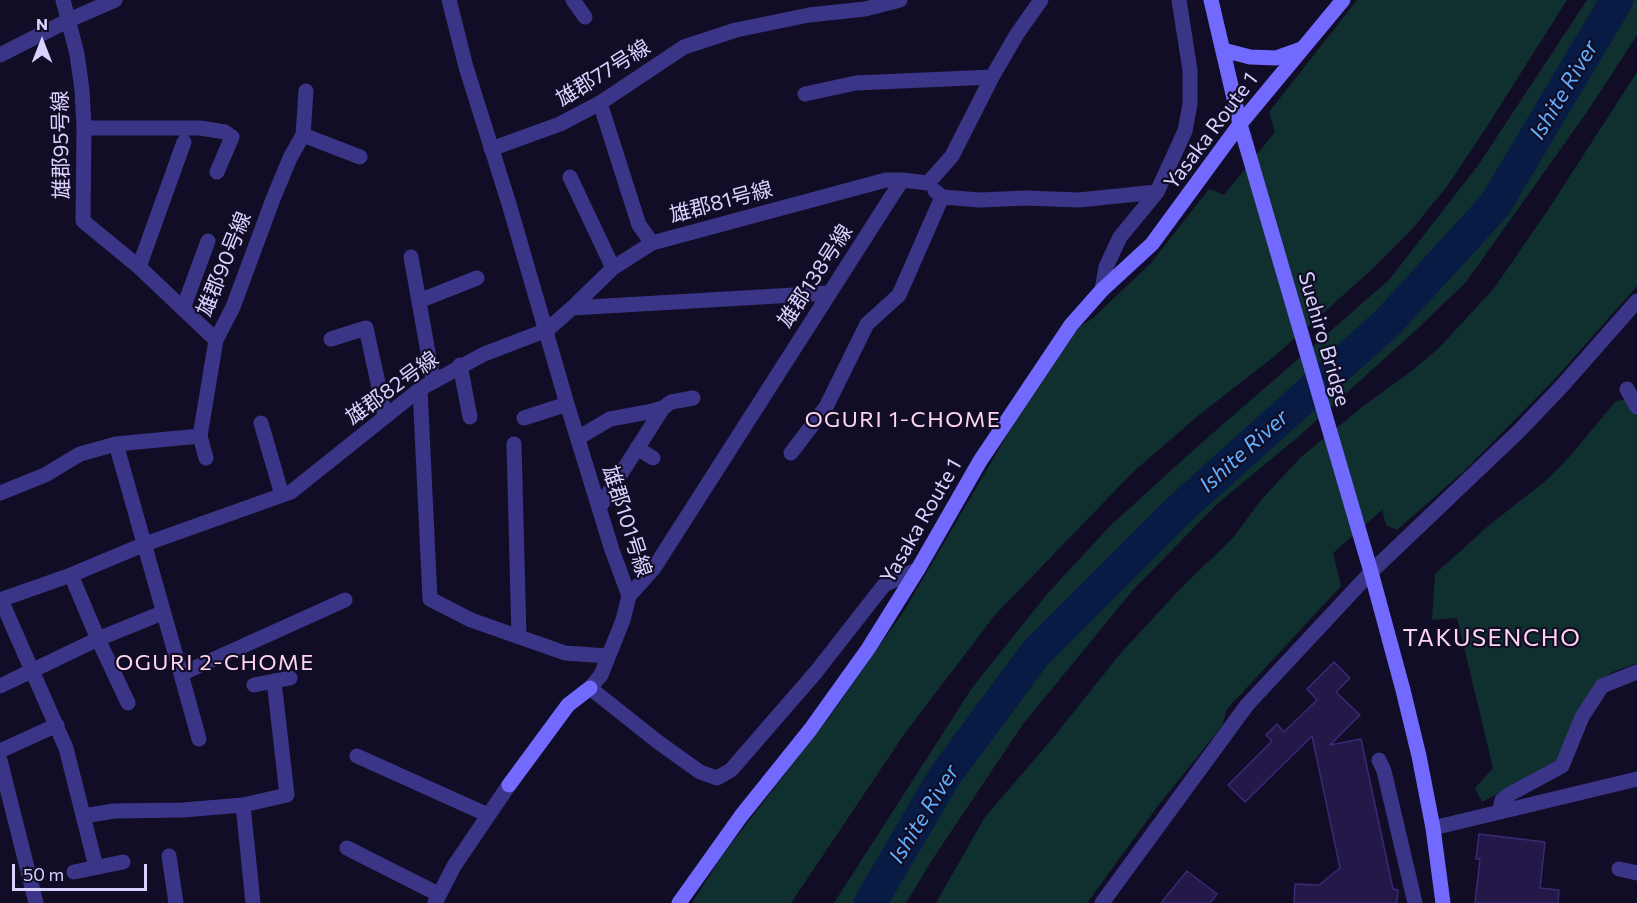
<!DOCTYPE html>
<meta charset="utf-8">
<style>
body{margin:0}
#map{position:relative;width:1637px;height:903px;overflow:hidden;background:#120d26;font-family:Commissioner,sans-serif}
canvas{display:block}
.north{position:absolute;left:12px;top:12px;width:60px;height:60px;-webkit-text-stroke:4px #120d26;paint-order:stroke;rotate:0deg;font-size:16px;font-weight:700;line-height:24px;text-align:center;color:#d9d2ff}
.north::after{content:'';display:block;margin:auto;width:21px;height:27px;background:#d9d2ff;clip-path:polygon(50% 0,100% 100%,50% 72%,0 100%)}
.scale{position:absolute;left:12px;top:864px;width:135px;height:27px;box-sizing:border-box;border:3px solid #d9d2ff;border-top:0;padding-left:8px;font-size:18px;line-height:21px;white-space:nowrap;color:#d9d2ff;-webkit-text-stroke:4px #120d26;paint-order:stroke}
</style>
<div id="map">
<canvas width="1637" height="903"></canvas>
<div class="north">N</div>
<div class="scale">50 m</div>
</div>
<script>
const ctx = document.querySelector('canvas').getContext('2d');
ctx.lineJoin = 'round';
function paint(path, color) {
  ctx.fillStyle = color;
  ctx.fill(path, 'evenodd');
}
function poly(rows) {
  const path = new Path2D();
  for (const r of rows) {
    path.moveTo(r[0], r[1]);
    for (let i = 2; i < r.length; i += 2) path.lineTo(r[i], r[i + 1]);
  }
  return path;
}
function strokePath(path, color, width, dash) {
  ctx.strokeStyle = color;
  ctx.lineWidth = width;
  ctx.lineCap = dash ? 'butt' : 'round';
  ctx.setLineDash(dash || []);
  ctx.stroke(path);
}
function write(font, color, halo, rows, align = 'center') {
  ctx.font = font + ' Commissioner,"Noto Sans JP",sans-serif';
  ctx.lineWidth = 4.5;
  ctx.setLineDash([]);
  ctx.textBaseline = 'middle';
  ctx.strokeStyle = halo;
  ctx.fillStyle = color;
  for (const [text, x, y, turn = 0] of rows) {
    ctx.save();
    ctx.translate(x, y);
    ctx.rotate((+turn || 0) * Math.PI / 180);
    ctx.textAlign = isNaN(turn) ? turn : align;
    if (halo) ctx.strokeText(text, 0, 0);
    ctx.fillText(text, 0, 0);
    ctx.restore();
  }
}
paint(poly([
 [1357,0,1567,0,1486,128,1448,185,1413,228,1368,273,1276,355,1199,415,1133,472,995,615,905,733,791,903,692,903,724,853,831,715,904,611,1016,420,1076,329,1093,318,1150,264,1209,189,1224,195,1275,132,1269,112],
 [1587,0,1637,0,1637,35,1589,109,1466,282,1416,330,1298,437,1217,504,1133,590,1023,724,932,860,906,903,834,903,972,688,1048,593,1110,526,1198,446,1389,280,1479,164],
 [1637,72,1637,286,1554,380,1465,470,1397,530,1386,525,1382,510,1333,553,1341,586,1227,709,1222,726,1157,807,1087,903,936,903,985,817,1053,738,1120,654,1183,586,1233,538,1261,500,1301,457,1366,404,1413,370,1439,348,1495,287,1550,207],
 [1621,400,1625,400,1630,404,1637,416,1637,663,1613,672,1598,680,1557,762,1482,802,1475,788,1493,768,1457,618,1432,620,1435,574,1487,527,1549,478,1571,455,1616,401]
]), '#103030');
strokePath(poly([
 [870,903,944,777,1035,654,1182,507,1388,322,1495,205,1617,0]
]), '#071b45', 33);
const building = poly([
 [1334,662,1350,678,1336,692,1360,715,1330,745,1361,739,1393,889,1398,890,1397,903,1294,903,1295,884,1319,885,1340,868,1312,736,1245,802,1228,785,1272,741,1266,735,1277,724,1284,732,1317,700,1307,689,1334,662],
 [1479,834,1545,842,1540,888,1559,890,1558,903,1475,903,1480,859,1476,859,1479,834],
 [1187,871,1217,894,1210,903,1161,903,1187,871]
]);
paint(building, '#231848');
strokePath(building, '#3a2975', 1.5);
strokePath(poly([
 [63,0,77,54,82,90,84,128,83,221,139,267,216,340],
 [449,0,466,67,509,204,567,404,612,550,629,596,623,620,601,675,590,688,658,742,700,772,717,778,731,770,816,672,884,585,918,569],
 [573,0,585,17],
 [0,55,69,20,115,0],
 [805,94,856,83,992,77],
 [600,103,639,225,652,243],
 [84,128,200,128,225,132,232,137,217,172],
 [303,135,360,157],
 [491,149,560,124,600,103,684,47,736,30,809,15,865,9,900,0],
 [570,177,613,268],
 [935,191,942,197,980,200,1026,198,1079,200,1157,192],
 [411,257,433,380],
 [139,267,184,142],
 [1102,290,1106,267,1120,237,1157,192,1185,131,1190,104,1190,70,1179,0],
 [419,301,477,278],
 [572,308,613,268,652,243,886,180,902,180],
 [183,309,208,241],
 [331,339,366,328,385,415],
 [460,365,470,417],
 [420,389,430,599,471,620,565,653,607,656],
 [1627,389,1637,407],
 [524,418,567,404],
 [261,423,282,495],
 [578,438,610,419,648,412,663,408,671,402,693,398],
 [116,444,181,674,345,600],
 [514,444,519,637],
 [637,448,653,458],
 [791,453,826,407,867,324,899,295,942,197],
 [206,458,200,436,216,340,233,307,273,199,290,158,303,135,306,91],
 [0,493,45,475,80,454,116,444,200,436],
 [599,508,663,408],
 [71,575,98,639,128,703],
 [629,596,654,568,902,180,928,183,952,156,992,77,1017,34,1041,0],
 [0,600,71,575,145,544,291,492,420,389,484,354,547,330,572,308,829,293],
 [1,600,66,748,96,867],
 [181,674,199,739],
 [254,685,290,678],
 [0,686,98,639,162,613],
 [0,751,57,725],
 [357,756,488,815],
 [0,760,36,903],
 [1379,760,1384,771,1415,903],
 [1499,812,1502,800,1510,794,1562,766,1582,717,1602,686,1637,672],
 [83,816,114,811,183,810,243,805],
 [1433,828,1637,779],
 [347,848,438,894],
 [169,856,176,903],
 [1619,869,1637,873],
 [74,872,123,862],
 [253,903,243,805,287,795,274,681],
 [435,903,454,866,509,785],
 [1102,903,1247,705,1371,572,1519,431,1562,386,1637,301]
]), '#3b3588', 15);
strokePath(poly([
 [1211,0,1240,124,1371,572,1403,690,1419,756,1433,828,1443,903],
 [1223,50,1250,57,1276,58,1301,49],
 [509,785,568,705,590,688],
 [679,903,741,816,810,730,868,649,918,569,980,461,1071,325,1102,290,1152,244,1240,124,1343,0]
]), '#7269ff', 15);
write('21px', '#d9d2ff', '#120d26', [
 ["雄郡77号線",603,73,-32],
 ["Yasaka Route 1",1211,131,-53],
 ["雄郡95号線",61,145,-91],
 ["雄郡81号線",721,202,-15],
 ["雄郡90号線",224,264,-68],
 ["雄郡138号線",815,276,-57],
 ["Suehiro Bridge",1324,339,74],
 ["雄郡82号線",392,388,-36],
 ["雄郡101号線",627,521,72],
 ["Yasaka Route 1",921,521,-60]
]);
write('italic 22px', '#60b0ff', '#120d26', [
 ["Ishite River",1564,90,-59],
 ["Ishite River",1244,451,-42],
 ["Ishite River",924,814,-58]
]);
ctx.letterSpacing = '1.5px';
write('22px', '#ffd4ee', '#120d26', [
 ["OGURI 1-CHOME",903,420],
 ["OGURI 2-CHOME",215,663]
]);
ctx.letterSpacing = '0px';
ctx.letterSpacing = '1.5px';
write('24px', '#ffd4ee', '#120d26', [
 ["TAKUSENCHO",1492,638]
]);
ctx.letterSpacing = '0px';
</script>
